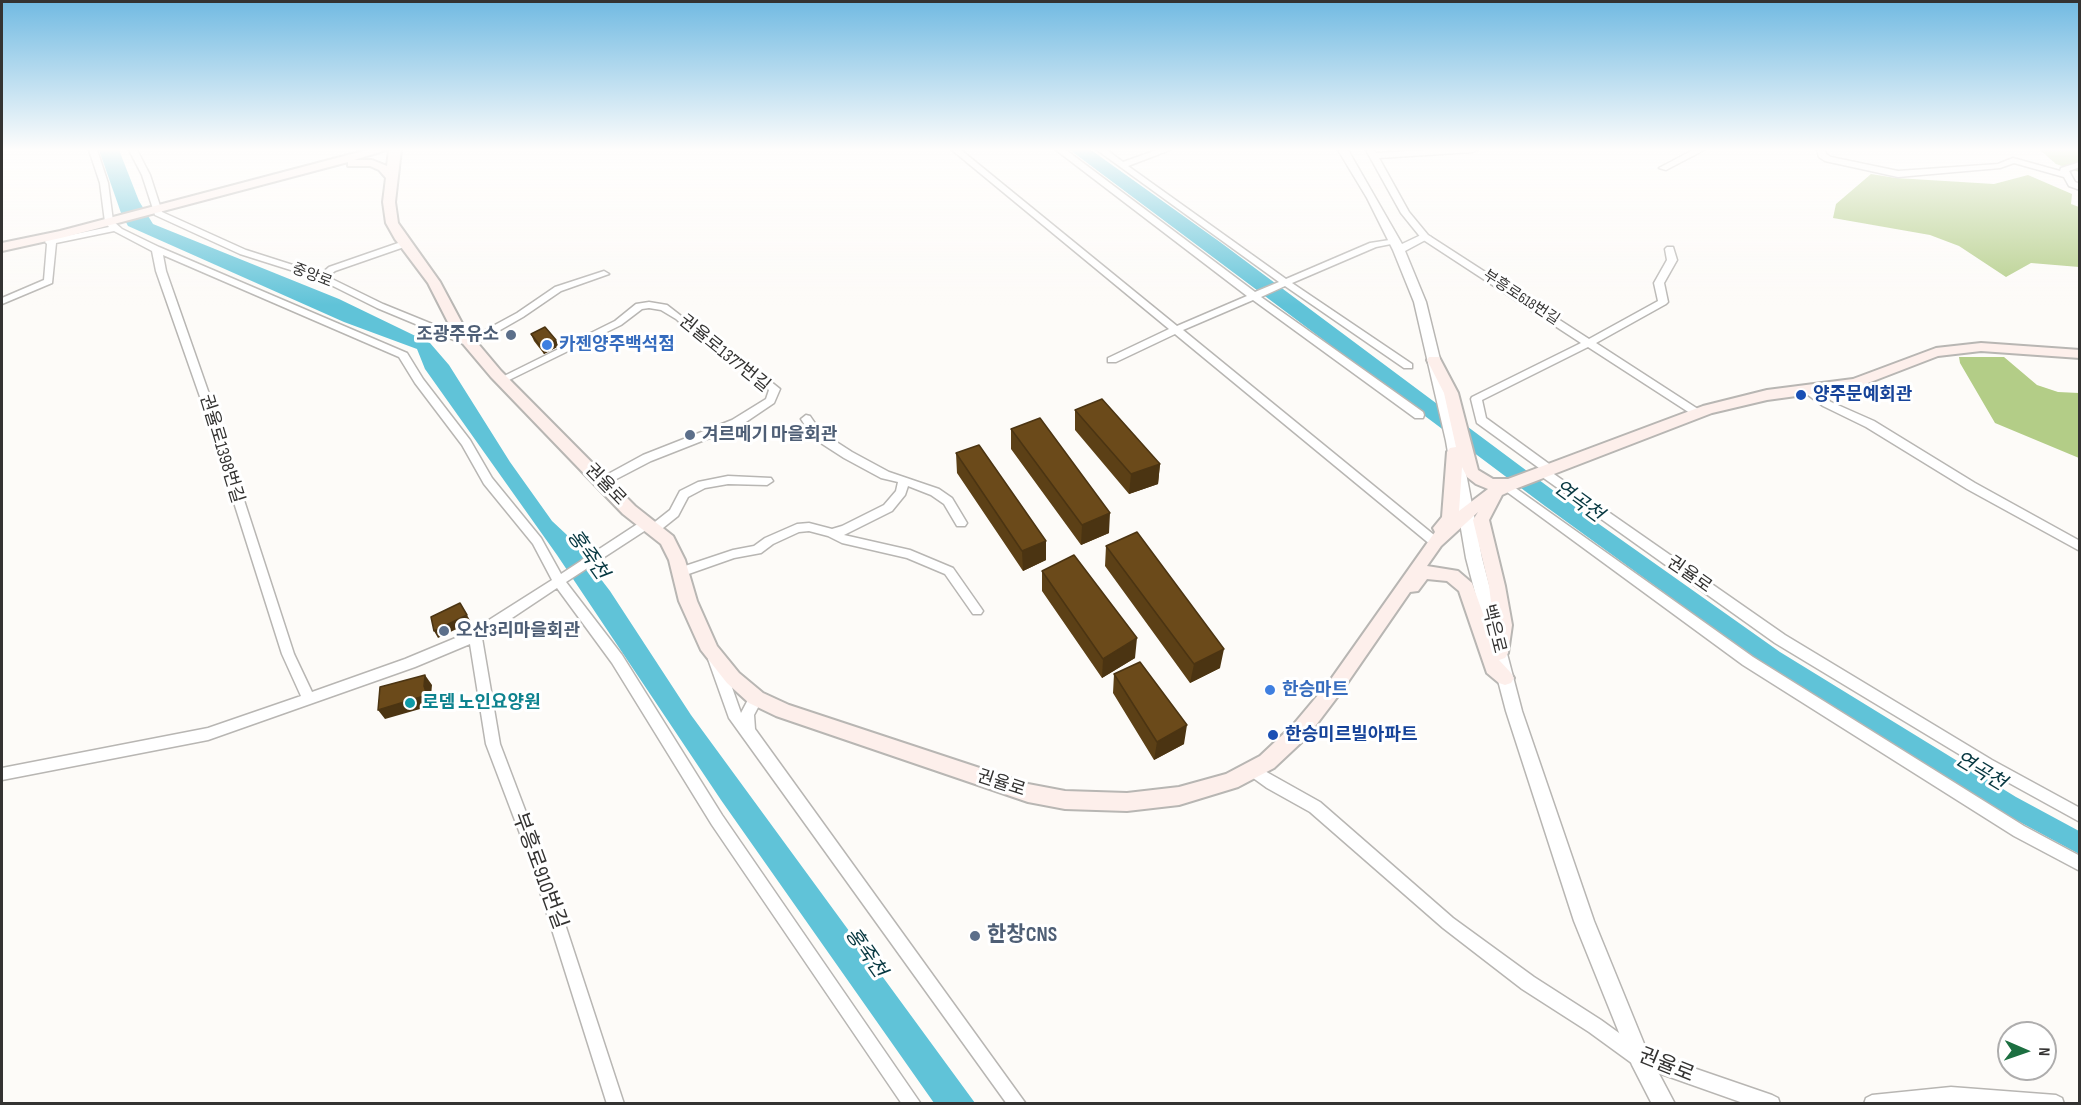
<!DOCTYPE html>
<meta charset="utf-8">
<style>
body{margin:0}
#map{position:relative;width:2081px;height:1105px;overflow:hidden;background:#fdfbf8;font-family:"Sofia Sans Condensed",sans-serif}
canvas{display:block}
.frame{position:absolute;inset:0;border:3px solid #343332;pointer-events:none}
.north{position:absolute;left:1997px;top:1021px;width:60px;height:60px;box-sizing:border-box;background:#fff;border:2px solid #aeadad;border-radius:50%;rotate:92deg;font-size:16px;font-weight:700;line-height:24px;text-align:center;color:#343332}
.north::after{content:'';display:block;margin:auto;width:21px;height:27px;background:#1c6f41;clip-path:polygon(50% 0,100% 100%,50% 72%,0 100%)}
</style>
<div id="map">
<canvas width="2081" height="1105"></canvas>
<div class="frame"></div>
<div class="north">N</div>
</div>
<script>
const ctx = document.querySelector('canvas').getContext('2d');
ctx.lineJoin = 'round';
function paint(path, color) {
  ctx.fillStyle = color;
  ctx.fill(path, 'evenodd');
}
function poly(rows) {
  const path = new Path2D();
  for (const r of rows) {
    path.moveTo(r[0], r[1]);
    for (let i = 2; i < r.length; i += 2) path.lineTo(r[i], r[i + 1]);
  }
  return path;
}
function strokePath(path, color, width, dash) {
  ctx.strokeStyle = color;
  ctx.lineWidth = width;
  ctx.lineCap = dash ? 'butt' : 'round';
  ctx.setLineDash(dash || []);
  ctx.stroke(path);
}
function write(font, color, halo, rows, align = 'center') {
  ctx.font = font + ' "Sofia Sans Condensed","Noto Sans KR",sans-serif';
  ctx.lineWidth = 6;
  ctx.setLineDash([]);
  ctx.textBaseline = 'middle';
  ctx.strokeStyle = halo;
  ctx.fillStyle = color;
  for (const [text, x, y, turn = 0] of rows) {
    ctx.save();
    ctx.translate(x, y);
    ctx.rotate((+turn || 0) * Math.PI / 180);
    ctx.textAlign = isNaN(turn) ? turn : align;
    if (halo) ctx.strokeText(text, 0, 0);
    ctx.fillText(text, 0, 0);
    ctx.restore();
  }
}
paint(poly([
 [2040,150,2079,150,2079,172,2056,164],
 [1871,174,1896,178,1994,184,2028,175,2072,194,2071,204,2079,207,2079,267,2031,263,2006,277,1959,246,1930,235,1833,218,1836,204],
 [1959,357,2004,357,2037,385,2058,392,2079,393,2079,458,1995,423,1960,363]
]), '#b3cd87');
paint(poly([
 [99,150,119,150,139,201,153,224,339,299,430,343,449,365,510,462,552,521,567,535,610,591,691,715,975,1103,934,1103,721,800,557,555,425,369,417,349,344,322,128,226,121,213],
 [1070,150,1091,150,1220,242,1582,512,1780,652,2016,797,2079,831,2079,854,2003,813,1761,663,1545,506]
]), '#60c3d8');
const minor = poly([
 [89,150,97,150,108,183,113,221,122,229,159,247,407,353,423,379,470,440,492,478,541,538,561,574,642,521,650,521,651,525,670,510,680,491,698,482,728,476,771,478,773,481,767,485,728,484,705,488,688,497,678,516,658,532,650,532,649,528,566,582,622,655,722,815,921,1104,902,1104,712,825,612,663,557,588,482,638,500,744,544,860,624,1104,607,1104,530,860,486,744,470,644,415,667,208,740,2,780,2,768,208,728,301,696,282,654,205,411,156,271,152,251,114,231,56,243,52,283,2,304,2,298,44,280,47,244,45,242,49,235,55,235,56,238,109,227,105,222,100,183,89,150],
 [163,255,399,357,415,383,462,445,484,484,533,544,552,580,470,632,405,659,312,692,294,654,215,411,166,271,163,255],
 [129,150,137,150,150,175,162,212,246,250,321,274,329,267,401,242,407,242,407,246,335,271,328,277,383,304,469,339,517,313,555,287,604,271,609,274,561,291,523,317,474,345,466,345,377,308,319,279,240,254,155,215,142,175,129,150],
 [952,150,961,150,1177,326,1247,296,1056,150,1066,150,1255,292,1279,282,1097,150,1107,150,1123,162,1157,150,1170,150,1128,166,1286,279,1370,243,1396,239,1396,243,1376,247,1292,283,1412,364,1412,368,1404,368,1285,286,1261,297,1423,412,1424,415,1423,418,1415,418,1253,300,1183,330,1439,539,1441,542,1439,545,1431,545,1175,334,1116,362,1108,362,1108,358,1169,329,952,150],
 [1366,150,1374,150,1376,153,1428,150,1477,150,1473,152,1379,158,1409,212,1428,235,1589,339,1658,301,1654,283,1667,260,1665,249,1667,247,1673,247,1677,260,1664,283,1668,302,1666,304,1596,343,1701,411,1702,413,1701,415,1693,415,1588,347,1482,400,1486,418,1552,466,1554,469,1551,472,1785,635,1992,760,2080,808,2080,822,1982,768,1775,643,1538,474,1536,471,1539,468,1477,423,1471,399,1472,397,1581,343,1422,239,1401,213,1366,150],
 [1693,150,1704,150,1666,170,1659,168,1693,150],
 [1817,150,1825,150,1826,154,1831,157,1898,171,1998,164,2013,158,2060,171,2061,168,2080,162,2080,167,2069,171,2075,182,2080,184,2080,190,2069,186,2064,177,2014,163,2000,168,1898,177,1825,161,1819,157,1817,150],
 [649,302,667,305,707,336,729,348,780,389,774,403,740,426,651,461,603,486,599,485,597,482,599,479,643,455,732,420,766,399,769,390,721,352,699,340,676,319,661,310,649,308,642,309,621,325,505,382,497,382,496,380,615,321,636,304,649,302],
 [1808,387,1831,402,1874,421,1975,483,2080,541,2080,551,1967,489,1866,427,1823,406,1804,392,1803,390,1804,388,1808,387],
 [806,415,810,416,821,432,852,452,889,472,939,489,952,498,967,523,965,526,957,526,944,504,931,495,908,486,905,495,892,511,844,535,910,550,953,568,981,608,983,611,981,614,973,614,945,574,907,558,842,543,828,536,809,531,799,532,773,544,761,553,734,558,680,577,676,575,674,572,676,569,733,550,754,546,765,538,797,524,809,523,832,529,842,526,884,505,896,491,898,482,881,478,844,458,813,438,801,419,806,415],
 [1507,482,1753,657,2024,826,2080,856,2080,871,2014,836,1743,665,1503,489,1501,486,1503,483,1507,482],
 [715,654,720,655,722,659,741,713,751,694,756,692,761,694,763,698,754,715,755,729,1026,1104,1007,1104,729,718,708,659,710,655,715,654],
 [1254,765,1320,802,1453,918,1534,977,1601,1020,1644,1051,1772,1095,1778,1098,1780,1104,1746,1104,1633,1064,1589,1032,1522,989,1443,928,1310,812,1267,788,1249,775,1247,771,1249,767,1254,765],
 [1951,1087,2056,1095,2062,1098,2064,1104,1864,1104,1866,1098,1872,1095,1951,1087]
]);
const tertiary = poly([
 [1338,150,1348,150,1402,244,1421,235,1425,234,1431,237,1405,251,1426,302,1460,441,1482,558,1522,711,1594,921,1647,1051,1675,1104,1652,1104,1632,1065,1574,921,1506,711,1466,558,1446,441,1414,302,1393,250,1367,198,1338,150]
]);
const secondary = poly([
 [367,150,386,150,354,160,372,160,387,166,389,150,401,150,395,202,398,223,440,282,464,327,501,371,635,506,673,536,685,560,697,601,717,646,739,673,763,693,789,705,1028,784,1065,791,1127,793,1179,787,1226,774,1260,756,1293,725,1329,682,1435,532,1433,528,1442,517,1447,452,1450,448,1456,447,1444,393,1427,360,1429,357,1439,357,1458,393,1478,470,1493,479,1508,479,1703,406,1767,390,1853,379,1936,348,1981,343,2080,350,2080,358,1981,351,1938,356,1855,388,1767,400,1712,413,1515,489,1502,495,1489,520,1505,586,1512,625,1508,653,1505,658,1499,660,1511,673,1514,678,1511,683,1505,685,1499,683,1487,673,1459,591,1447,581,1427,579,1418,591,1410,592,1341,692,1307,737,1274,768,1238,787,1179,805,1127,811,1065,809,1028,802,776,716,749,703,727,683,701,650,679,601,669,560,661,544,623,514,491,377,453,332,428,283,395,239,386,223,383,202,386,178,379,170,370,166,348,166,348,162,65,237,2,251,2,243,60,231,367,150],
 [1462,467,1467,477,1476,484,1488,489,1459,511,1462,467],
 [1478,512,1473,520,1489,586,1494,625,1492,639,1472,583,1458,571,1427,566,1441,546,1478,512]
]);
strokePath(minor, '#b8b6b3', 3);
strokePath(tertiary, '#b8b6b3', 3);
strokePath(secondary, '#b8b6b3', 4);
paint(minor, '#fff');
paint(tertiary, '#fff');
paint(secondary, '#fdefeb');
paint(poly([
 [531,334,556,340,559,346,544,354,534,341],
 [1075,410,1160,464,1158,484,1129,494,1075,430],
 [1011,429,1109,533,1081,545,1011,449],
 [956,453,1046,560,1023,571,957,473],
 [1106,546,1220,668,1190,683,1105,566],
 [1042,571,1135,658,1102,678,1042,591],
 [1114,674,1184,744,1154,760,1113,693]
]), '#5c4016');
paint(poly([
 [556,340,559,346,544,354,541,347],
 [1160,464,1158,484,1129,494,1131,474],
 [1110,513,1109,533,1081,545,1082,525],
 [1046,541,1046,560,1023,571,1022,551],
 [460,603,471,622,438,638,434,631],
 [1137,638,1135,658,1102,678,1103,659],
 [1224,649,1220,668,1190,683,1194,664],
 [425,675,432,685,431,696,434,705,385,719,378,710,424,686],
 [1187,725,1184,744,1154,760,1157,742]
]), '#4b3412');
const building = poly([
 [545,327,556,340,541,347,531,334,545,327],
 [1102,399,1160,464,1131,474,1075,410,1102,399],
 [1040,418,1110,513,1082,525,1011,429,1040,418],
 [979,445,1046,541,1022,551,956,453,979,445],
 [1137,532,1224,649,1194,664,1106,546,1137,532],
 [1074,555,1137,638,1103,659,1042,571,1074,555],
 [460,603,467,615,434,631,431,617,460,603],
 [1140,662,1187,725,1157,742,1114,674,1140,662],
 [425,675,424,686,427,695,378,710,380,687,425,675]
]);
paint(building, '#6b4a1a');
strokePath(building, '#4b3412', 1.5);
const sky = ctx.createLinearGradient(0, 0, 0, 305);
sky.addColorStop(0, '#71bae2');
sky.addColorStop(0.49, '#fefdfc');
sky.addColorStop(1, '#fefdfc00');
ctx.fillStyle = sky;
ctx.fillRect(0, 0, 2081, 305);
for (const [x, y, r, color] of [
 [511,335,6,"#5c6f8a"],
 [547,345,6,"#3f7fe0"],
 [1801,395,6,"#1a4fb4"],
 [690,435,6,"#5c6f8a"],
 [444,631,6,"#5c6f8a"],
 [1270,690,6,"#3f7fe0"],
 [410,703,6,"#0f9aa8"],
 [1273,735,6,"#1a4fb4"],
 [975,936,6,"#5c6f8a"]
]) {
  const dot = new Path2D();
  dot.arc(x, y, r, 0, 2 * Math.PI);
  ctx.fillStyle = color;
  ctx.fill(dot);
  strokePath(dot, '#fff', 2);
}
write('15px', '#343332', '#fff', [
 ["중앙로",312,276,21],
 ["부흥로618번길",1521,298,33]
]);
write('bold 18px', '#4e5e75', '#fff', [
 ["조광주유소",499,335,"right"],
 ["겨르메기 마을회관",702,435],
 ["오산3리마을회관",456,631]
], 'left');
write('bold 18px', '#366cbe', '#fff', [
 ["카젠양주백석점",559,345],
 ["한승마트",1282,690]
], 'left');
write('18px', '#343332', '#fff', [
 ["권율로1377번길",724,354,39],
 ["권율로1398번길",221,449,73],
 ["권율로",605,485,46],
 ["권율로",1689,575,35],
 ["백은로",1493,629,76],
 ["권율로",1001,784,18]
]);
write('bold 18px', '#164399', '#fff', [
 ["양주문예회관",1813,395],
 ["한승미르빌아파트",1285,735]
], 'left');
write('bold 18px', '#0d838f', '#fff', [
 ["로뎀 노인요양원",422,703]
], 'left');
write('italic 20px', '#063740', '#fff', [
 ["연곡천",1578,502,36],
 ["홍죽천",587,555,55],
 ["연곡천",1980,772,31],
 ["홍죽천",865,953,55]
]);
write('21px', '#343332', '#fff', [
 ["부흥로910번길",539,871,70],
 ["권율로",1666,1066,22]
]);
write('bold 21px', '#4e5e75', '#fff', [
 ["한창CNS",987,936]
], 'left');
</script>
